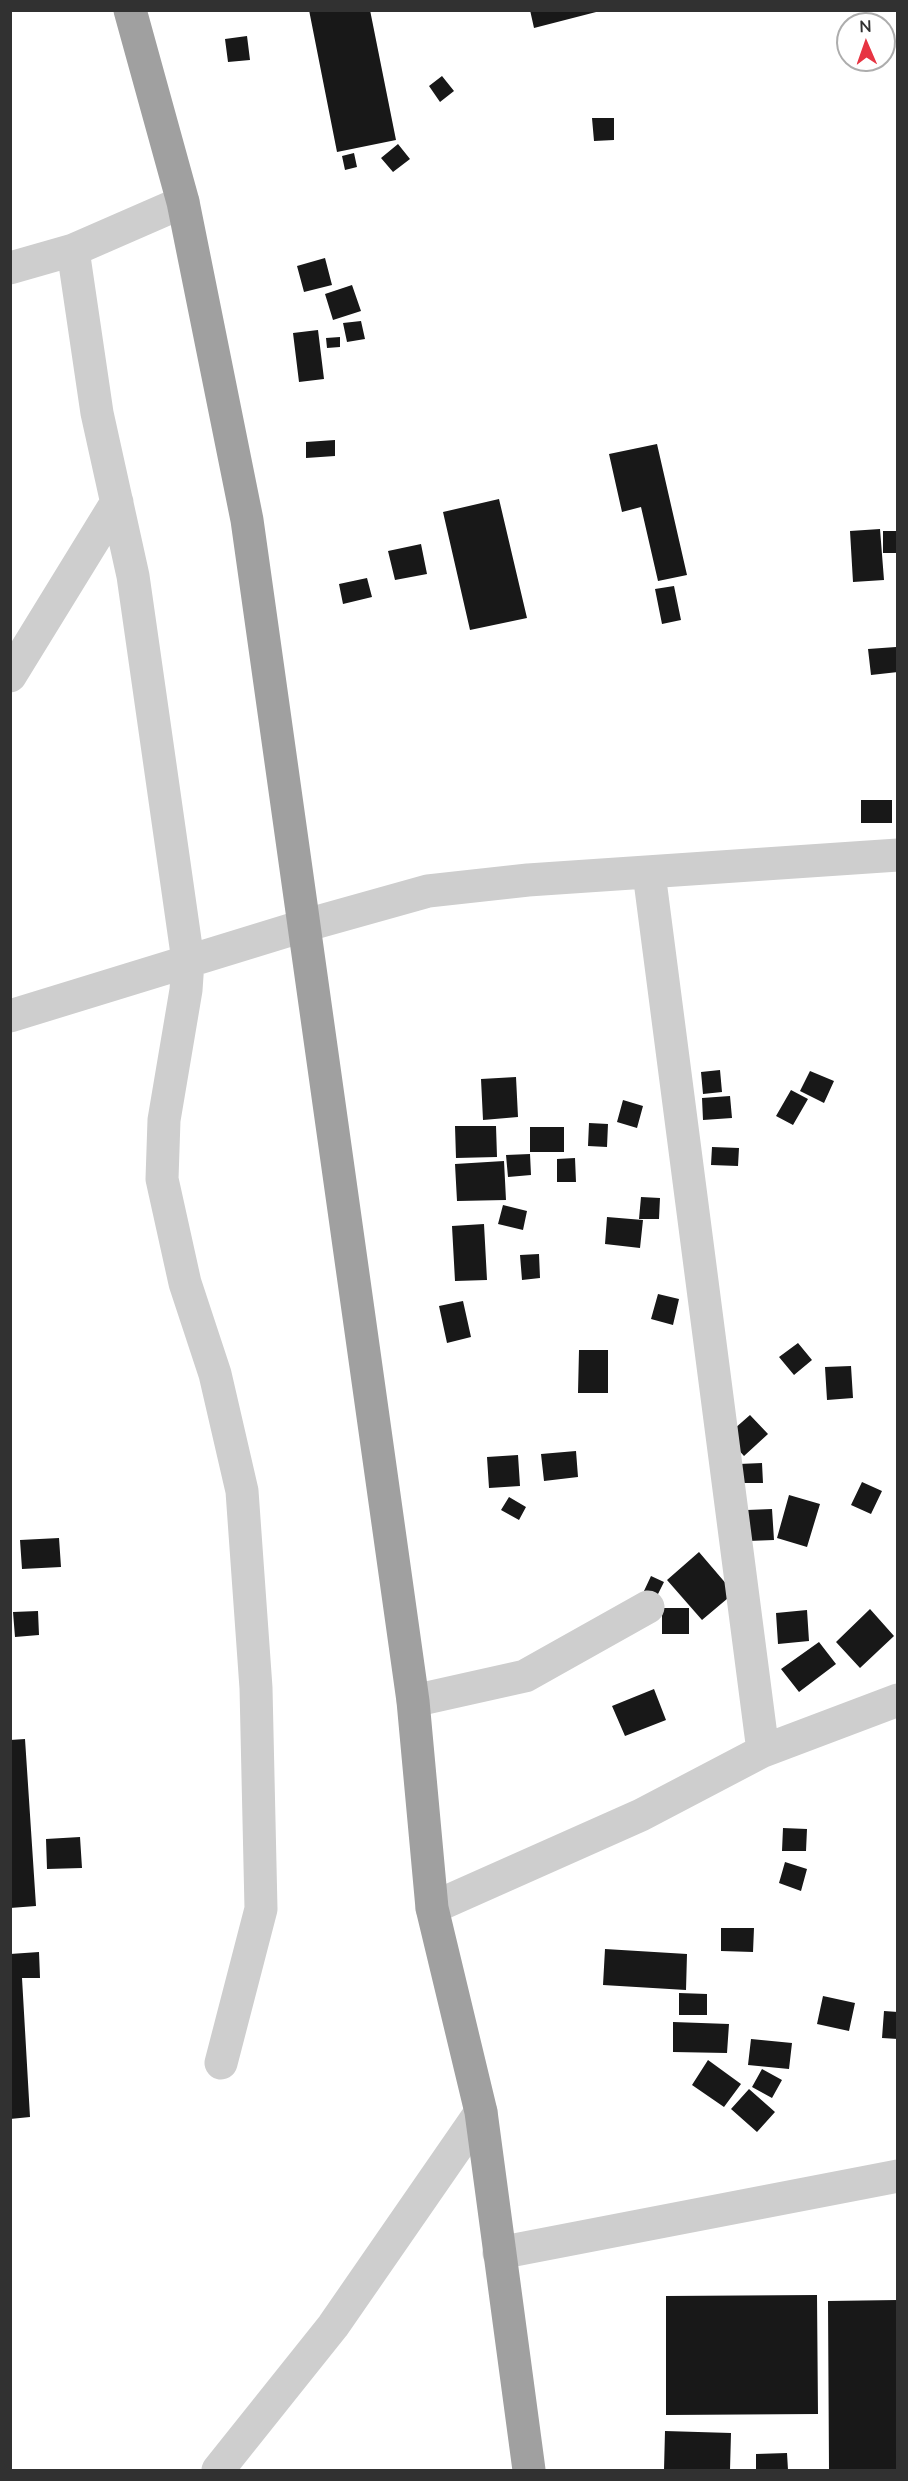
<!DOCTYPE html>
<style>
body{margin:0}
#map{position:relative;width:908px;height:2481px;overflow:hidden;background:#fff;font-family:Lato,sans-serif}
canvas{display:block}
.frame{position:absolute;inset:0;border:12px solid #313131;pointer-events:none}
.north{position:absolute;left:836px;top:12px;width:60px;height:60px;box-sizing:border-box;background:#fff;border:2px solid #adadad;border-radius:50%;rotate:358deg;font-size:16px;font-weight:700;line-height:24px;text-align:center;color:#313131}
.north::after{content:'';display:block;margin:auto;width:21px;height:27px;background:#e73442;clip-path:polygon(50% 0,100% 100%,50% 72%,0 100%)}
</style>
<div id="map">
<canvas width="908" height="2481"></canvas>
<div class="frame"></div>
<div class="north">N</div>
</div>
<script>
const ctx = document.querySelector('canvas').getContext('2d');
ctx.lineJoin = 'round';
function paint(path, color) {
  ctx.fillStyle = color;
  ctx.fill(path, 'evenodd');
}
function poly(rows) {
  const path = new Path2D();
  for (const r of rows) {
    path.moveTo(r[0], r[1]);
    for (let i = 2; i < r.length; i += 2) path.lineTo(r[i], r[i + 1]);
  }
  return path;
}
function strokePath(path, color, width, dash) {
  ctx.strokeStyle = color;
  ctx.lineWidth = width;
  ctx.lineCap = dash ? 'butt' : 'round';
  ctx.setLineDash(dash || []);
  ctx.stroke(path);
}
paint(poly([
 [309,10,370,10,396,140,337,152],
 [530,10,600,10,600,11,534,28],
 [247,36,250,60,228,62,225,39],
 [442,76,454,91,440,102,429,86],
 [592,118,614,118,614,140,594,141],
 [398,144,410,159,393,172,381,158],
 [354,153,357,167,345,170,342,156],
 [325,258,332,285,304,292,297,266],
 [352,285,361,311,333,320,325,294],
 [361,321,365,339,347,342,343,323],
 [318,330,324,379,299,382,293,333],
 [340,337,340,347,327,348,326,338],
 [335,440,335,456,306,458,306,442],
 [657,444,687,575,658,581,641,507,622,512,609,454],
 [499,499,527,618,470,630,443,512],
 [880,529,884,580,853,582,850,531],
 [883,531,898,531,898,553,883,553],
 [421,544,427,574,395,580,388,551],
 [367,578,372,597,343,604,339,584],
 [674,586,681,620,662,624,655,589],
 [896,647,898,672,871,675,868,649],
 [861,800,892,800,892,823,861,823],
 [720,1070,722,1092,703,1094,701,1072],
 [810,1071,834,1081,824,1103,800,1091],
 [516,1077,518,1117,483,1120,481,1079],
 [791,1090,808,1099,793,1125,776,1116],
 [730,1096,732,1118,703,1120,702,1098],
 [623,1100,643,1106,637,1128,617,1122],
 [589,1123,608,1124,607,1147,588,1146],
 [455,1126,496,1126,497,1157,456,1158],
 [530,1127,564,1127,564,1152,530,1152],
 [712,1147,739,1148,738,1166,711,1165],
 [530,1154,531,1175,508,1177,506,1155],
 [575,1158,576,1182,557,1182,557,1159],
 [504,1161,506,1200,457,1201,455,1164],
 [641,1197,660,1198,659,1219,639,1219],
 [503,1205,527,1211,523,1230,498,1224],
 [607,1217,643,1220,640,1248,605,1244],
 [484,1224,487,1280,455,1281,452,1226],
 [539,1254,540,1278,522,1280,520,1255],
 [658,1294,679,1299,673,1325,651,1319],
 [463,1301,471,1337,447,1343,439,1306],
 [798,1343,812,1360,794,1375,779,1357],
 [579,1350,608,1350,608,1393,578,1393],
 [851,1366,853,1398,827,1400,825,1367],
 [750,1415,768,1434,744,1456,726,1436],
 [576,1451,578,1477,544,1481,541,1454],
 [518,1455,520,1486,489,1488,487,1457],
 [762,1463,763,1483,739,1483,739,1464],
 [862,1482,882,1491,871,1514,851,1505],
 [789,1495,820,1504,807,1547,777,1538],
 [509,1497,526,1507,519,1520,501,1510],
 [772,1509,774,1540,748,1541,747,1510],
 [59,1538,61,1567,22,1569,20,1540],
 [699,1552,734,1593,702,1620,667,1580],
 [651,1576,664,1582,657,1596,644,1591],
 [662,1608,689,1608,689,1634,662,1634],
 [870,1609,894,1636,860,1668,836,1642],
 [807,1610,809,1641,778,1644,776,1613],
 [38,1611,39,1635,15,1637,13,1612],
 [819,1642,836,1664,799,1692,781,1669],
 [654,1689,666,1720,625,1736,612,1706],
 [25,1739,36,1906,10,1908,10,1740],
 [783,1828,807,1829,806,1851,782,1851],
 [80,1837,82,1868,47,1869,46,1839],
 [785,1862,807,1869,801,1891,779,1883],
 [721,1928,754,1928,753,1952,721,1951],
 [605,1949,687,1954,686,1990,603,1985],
 [39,1952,40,1978,22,1978,30,2117,10,2119,10,1954],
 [679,1993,707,1994,707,2015,679,2015],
 [823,1996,855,2003,849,2031,817,2024],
 [884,2011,898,2012,898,2039,882,2038],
 [673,2022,729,2024,727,2053,673,2052],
 [751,2039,792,2043,789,2069,748,2065],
 [708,2060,741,2084,724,2107,692,2085],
 [762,2069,782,2080,772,2098,752,2087],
 [749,2089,775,2112,757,2132,731,2109],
 [817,2295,818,2414,666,2415,666,2296],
 [898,2300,898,2470,829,2470,828,2301],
 [665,2431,731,2433,730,2470,664,2470],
 [787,2453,788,2470,756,2470,756,2454]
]), '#181818');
strokePath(poly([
 [73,250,97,413,133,576,188,961,186,990,164,1120,162,1179,185,1283,215,1374,242,1491,256,1688,261,1909,221,2063],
 [10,268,73,250,183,202],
 [10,676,117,502],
 [649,873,763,1751],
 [10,1016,303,926,428,891,528,880,898,855],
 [413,1701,525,1676,648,1607],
 [432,1908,641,1815,763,1751,898,1700],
 [499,2253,898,2176],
 [218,2470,333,2326,481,2112]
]), '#cecece', 33);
strokePath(poly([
 [130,10,183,202,247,520,413,1701,432,1908,481,2112,529,2470]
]), '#a0a0a0', 33);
</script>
